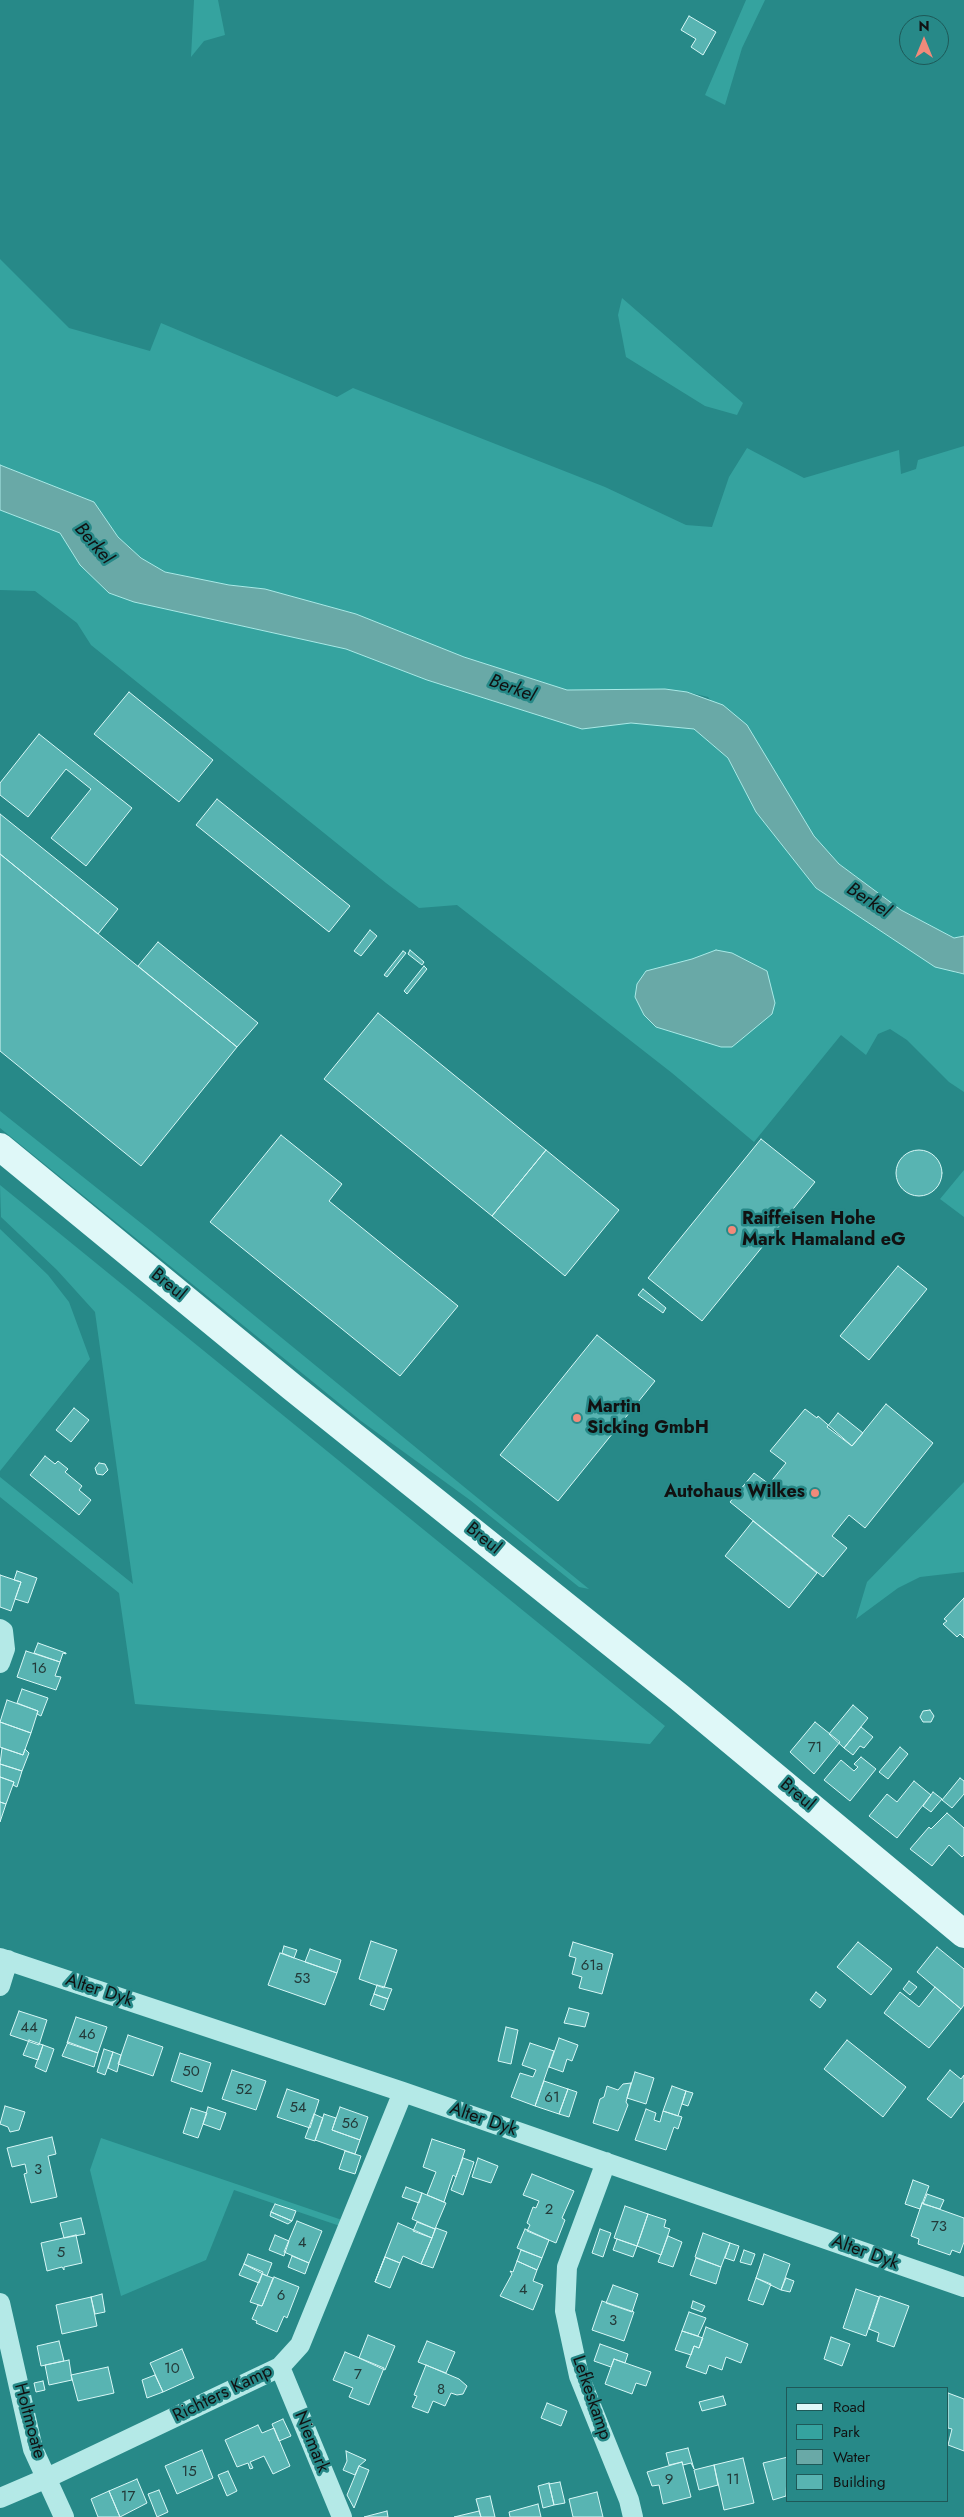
<!DOCTYPE html>
<style>
body{margin:0}
#map{position:relative;width:964px;height:2517px;overflow:hidden;background:#278988;font-family:Jost,sans-serif}
canvas{display:block}
.legend{position:absolute;left:786px;top:2387px;width:162px;height:115px;box-sizing:border-box;background:#278988;border:1px solid #1e5958;margin:0;padding:6px 9px;list-style:none;font-size:15px;color:#111}
.legend li{display:flex;align-items:center;gap:10px;height:25px}
.legend b{width:25px;border:1px solid #1e5958}
.north{position:absolute;left:899px;top:15px;width:50px;height:50px;box-sizing:border-box;background:#278988;border:1px solid #1e5958;border-radius:50%;rotate:0deg;font-size:14px;font-weight:700;line-height:20px;text-align:center;color:#111}
.north::after{content:'';display:block;margin:auto;width:18px;height:22px;background:#f18a7a;clip-path:polygon(50% 0,100% 100%,50% 72%,0 100%)}
</style>
<div id="map">
<canvas width="964" height="2517"></canvas>
<ul class="legend">
<li><b style="height:6px;background:#dff8f8"></b>Road</li>
<li><b style="height:14px;background:#35a39f"></b>Park</li>
<li><b style="height:14px;background:#69a9a7"></b>Water</li>
<li><b style="height:14px;background:#58b4b2"></b>Building</li>
</ul>
<div class="north">N</div>
</div>
<script>
const ctx = document.querySelector('canvas').getContext('2d');
ctx.lineJoin = 'round';
function paint(path, color) {
  ctx.fillStyle = color;
  ctx.fill(path, 'evenodd');
}
function poly(rows) {
  const path = new Path2D();
  for (const r of rows) {
    if (r.length === 3) {
      path.moveTo(r[0] + r[2], r[1]);
      path.arc(r[0], r[1], r[2], 0, 2 * Math.PI);
      continue;
    }
    path.moveTo(r[0], r[1]);
    for (let i = 2; i < r.length; i += 2) path.lineTo(r[i], r[i + 1]);
  }
  return path;
}
function strokePath(path, color, width, dash) {
  ctx.strokeStyle = color;
  ctx.lineWidth = width;
  ctx.lineCap = dash ? 'butt' : 'round';
  ctx.setLineDash(dash || []);
  ctx.stroke(path);
}
function write(font, color, halo, rows, align = 'center') {
  ctx.font = font + ' Jost,sans-serif';
  ctx.lineWidth = 5;
  ctx.setLineDash([]);
  ctx.textBaseline = 'middle';
  ctx.strokeStyle = halo;
  ctx.fillStyle = color;
  for (const [text, x, y, turn = 0] of rows) {
    ctx.save();
    ctx.translate(x, y);
    ctx.rotate((+turn || 0) * Math.PI / 180);
    ctx.textAlign = isNaN(turn) ? turn : align;
    if (halo) ctx.strokeText(text, 0, 0);
    ctx.fillText(text, 0, 0);
    ctx.restore();
  }
}
paint(poly([
 [194,0,218,0,225,35,204,41,191,57],
 [746,0,765,0,742,48,725,105,705,95],
 [0,259,69,328,150,351,161,323,337,397,353,388,605,487,686,525,712,527,729,477,747,448,804,478,899,450,901,474,916,469,918,460,964,446,964,936,954,938,901,910,839,864,814,836,708,697,687,692,665,689,567,690,464,657,356,614,265,589,229,585,165,572,141,558,118,537,94,502,0,465],
 [622,298,743,403,737,415,705,406,626,357,618,315],
 [0,510,60,533,80,565,109,593,134,602,346,649,427,680,582,729,631,723,694,729,728,758,756,812,816,888,956,973,964,974,964,1092,949,1082,907,1040,890,1029,878,1034,866,1055,841,1035,754,1142,672,1073,457,905,419,908,386,883,91,645,77,623,35,591,0,590],
 [716,950,733,1047,721,1047,656,1027,644,1015,692,959],
 [0,1111,151,1231,589,1589,579,1587,470,1500,361,1421,0,1128],
 [964,1170,964,1217,940,1199],
 [0,1185,665,1726,650,1744,135,1704,119,1593,0,1497,0,1477,133,1584,95,1312,57,1270,1,1217],
 [0,1229,48,1275,69,1302,90,1359,0,1471],
 [964,1482,964,1572,920,1577,898,1588,856,1619,867,1582],
 [101,2138,342,2220,340,2226,234,2190,206,2260,121,2296,90,2170]
]), '#35a39f');
const water = poly([
 [0,465,94,502,118,537,141,558,165,572,229,585,265,589,356,614,464,657,567,690,665,689,687,692,723,705,747,725,814,836,839,864,901,910,954,938,964,936,964,974,935,967,816,888,756,812,728,758,694,729,631,723,582,729,427,680,346,649,134,602,109,593,80,565,60,533,0,510,0,465],
 [716,950,732,953,767,971,775,1003,772,1014,732,1047,721,1047,656,1027,644,1015,635,997,637,984,646,971,692,959,716,950]
]);
paint(water, '#69a9a7');
strokePath(water, '#a9eae7', 1);
const building = poly([
 [689,16,716,32,703,55,691,47,696,39,681,30,689,16],
 [129,692,213,760,179,802,94,734,129,692],
 [39,734,132,808,86,866,51,838,91,789,66,769,28,817,0,795,0,783,39,734],
 [217,799,350,906,329,932,196,825,217,799],
 [0,814,118,909,98,934,0,854,0,814],
 [0,854,237,1047,141,1166,0,1051,0,854],
 [370,930,377,936,361,956,354,951,370,930],
 [158,942,258,1023,237,1047,138,966,158,942],
 [410,950,424,962,422,965,408,954,410,950],
 [403,951,406,953,387,977,384,975,403,951],
 [424,966,427,969,407,994,404,991,424,966],
 [378,1013,546,1150,492,1216,324,1079,378,1013],
 [281,1135,342,1184,329,1201,458,1306,400,1376,210,1222,281,1135],
 [761,1139,815,1182,702,1321,648,1278,761,1139],
 [919,1173,23],
 [546,1150,619,1210,565,1276,492,1216,546,1150],
 [898,1266,927,1289,869,1360,840,1336,898,1266],
 [643,1289,666,1308,663,1313,638,1295,643,1289],
 [597,1335,655,1381,558,1501,500,1455,597,1335],
 [886,1404,933,1443,865,1528,849,1515,832,1536,847,1548,823,1577,730,1502,754,1473,769,1484,786,1463,770,1451,805,1409,817,1418,818,1416,852,1446,886,1404],
 [74,1408,89,1420,71,1442,56,1430,74,1408],
 [838,1413,863,1433,852,1446,827,1427,838,1413],
 [45,1456,55,1464,58,1461,68,1469,65,1472,82,1486,79,1490,91,1500,79,1515,30,1475,45,1456],
 [99,1463,105,1464,108,1470,103,1475,97,1474,95,1468,99,1463],
 [753,1521,817,1573,789,1608,725,1556,753,1521],
 [17,1571,37,1578,28,1603,15,1599,21,1582,14,1580,17,1571],
 [0,1575,21,1582,11,1611,0,1607,0,1575],
 [964,1598,964,1638,960,1634,957,1637,943,1624,947,1621,944,1619,964,1598],
 [38,1643,66,1653,66,1654,63,1653,60,1662,34,1653,38,1643],
 [26,1651,60,1662,55,1676,61,1677,56,1690,17,1677,26,1651],
 [22,1689,48,1698,41,1716,37,1714,38,1711,17,1703,22,1689],
 [7,1700,38,1711,31,1733,0,1722,7,1700],
 [853,1705,868,1718,844,1748,829,1734,853,1705],
 [930,1710,934,1716,931,1722,923,1722,920,1717,923,1711,930,1710],
 [0,1722,31,1733,23,1755,0,1747,0,1722],
 [815,1722,840,1742,814,1774,790,1752,815,1722],
 [861,1727,873,1737,864,1748,860,1746,853,1755,844,1748,861,1727],
 [900,1747,908,1754,888,1779,879,1772,900,1747],
 [2,1748,23,1755,25,1749,29,1753,22,1771,0,1764,2,1748],
 [861,1757,876,1769,850,1801,824,1780,841,1760,854,1771,858,1767,854,1764,861,1757],
 [0,1764,22,1771,17,1787,13,1785,14,1782,0,1777,0,1764],
 [0,1777,14,1782,6,1804,0,1802,0,1777],
 [960,1778,964,1781,964,1794,952,1808,942,1800,960,1778],
 [914,1781,931,1795,897,1838,869,1816,887,1794,897,1802,914,1781],
 [933,1792,942,1799,931,1812,923,1806,933,1792],
 [0,1802,6,1804,0,1822,0,1802],
 [947,1813,964,1828,964,1855,962,1857,949,1845,932,1866,910,1849,929,1827,931,1829,947,1813],
 [371,1941,397,1950,384,1988,359,1979,371,1941],
 [573,1942,613,1954,602,1994,579,1988,582,1977,572,1974,576,1958,569,1956,573,1942],
 [858,1942,892,1969,871,1995,837,1967,858,1942],
 [284,1946,297,1950,294,1958,282,1953,284,1946],
 [937,1947,964,1969,964,2005,961,2009,917,1972,937,1947],
 [310,1949,341,1960,337,1973,305,1962,310,1949],
 [280,1953,337,1973,325,2005,268,1985,280,1953],
 [909,1981,917,1987,910,1995,903,1989,909,1981],
 [377,1985,392,1989,388,1999,374,1994,377,1985],
 [935,1987,961,2009,929,2048,884,2013,900,1992,919,2007,935,1987],
 [816,1992,826,2000,820,2008,810,2000,816,1992],
 [374,1994,388,1999,384,2010,370,2005,374,1994],
 [569,2008,589,2013,585,2027,564,2023,569,2008],
 [19,2011,47,2020,39,2045,10,2035,19,2011],
 [76,2017,107,2027,98,2053,67,2043,76,2017],
 [506,2027,518,2030,511,2064,498,2061,506,2027],
 [128,2035,163,2047,153,2076,118,2064,128,2035],
 [559,2038,578,2045,572,2061,567,2059,563,2072,549,2067,559,2038],
 [29,2040,43,2045,38,2060,23,2055,29,2040],
 [847,2040,906,2087,883,2117,824,2069,847,2040],
 [68,2042,98,2053,94,2067,62,2056,68,2042],
 [530,2043,554,2051,535,2106,511,2097,520,2073,533,2077,536,2070,522,2065,530,2043],
 [43,2045,54,2049,46,2072,35,2067,43,2045],
 [104,2049,113,2052,105,2075,97,2072,104,2049],
 [113,2052,121,2055,117,2072,108,2068,113,2052],
 [180,2053,211,2063,202,2092,171,2081,180,2053],
 [232,2070,266,2081,256,2110,222,2099,232,2070],
 [950,2070,961,2079,964,2075,964,2101,951,2118,927,2099,950,2070],
 [635,2072,654,2078,646,2104,627,2098,635,2072],
 [544,2081,568,2089,559,2114,535,2106,544,2081],
 [631,2083,626,2102,628,2105,618,2131,593,2123,600,2099,604,2097,607,2086,618,2090,623,2084,631,2083],
 [672,2086,686,2091,678,2116,663,2111,672,2086],
 [287,2089,319,2100,310,2128,277,2117,287,2089],
 [568,2089,577,2092,569,2117,559,2114,568,2089],
 [686,2091,693,2093,688,2106,682,2104,686,2091],
 [5,2106,25,2112,19,2130,10,2132,8,2127,0,2124,5,2106],
 [208,2107,226,2113,220,2130,203,2124,208,2107],
 [340,2107,368,2117,360,2140,332,2130,340,2107],
 [191,2108,207,2113,198,2138,183,2133,191,2108],
 [646,2109,656,2113,654,2120,660,2122,663,2111,682,2117,678,2129,674,2127,666,2150,635,2140,646,2109],
 [314,2114,323,2118,315,2141,305,2138,314,2114],
 [324,2114,336,2118,332,2130,360,2140,355,2154,315,2140,324,2114],
 [52,2137,56,2154,48,2156,57,2197,31,2203,24,2174,27,2173,25,2164,12,2167,7,2148,52,2137],
 [432,2139,465,2150,456,2177,453,2175,444,2202,427,2195,436,2172,423,2167,432,2139],
 [345,2151,361,2156,355,2174,339,2169,345,2151],
 [463,2158,474,2162,463,2195,451,2190,463,2158],
 [478,2158,498,2166,491,2183,472,2177,478,2158],
 [532,2174,574,2191,562,2218,565,2220,556,2243,527,2231,530,2225,527,2223,533,2207,536,2208,539,2201,523,2195,532,2174],
 [913,2180,929,2186,920,2209,905,2204,913,2180],
 [406,2187,422,2193,419,2203,402,2197,406,2187],
 [422,2193,446,2203,435,2229,412,2219,422,2193],
 [927,2194,944,2200,940,2209,923,2204,927,2194],
 [922,2203,964,2218,964,2242,960,2253,952,2250,950,2255,918,2244,919,2239,911,2236,922,2203],
 [275,2204,296,2211,292,2221,271,2212,275,2204],
 [625,2206,648,2214,637,2246,614,2238,625,2206],
 [271,2212,292,2221,288,2224,270,2216,271,2212],
 [648,2214,666,2220,664,2227,670,2229,661,2255,637,2246,648,2214],
 [81,2218,85,2234,64,2238,60,2223,81,2218],
 [297,2221,322,2231,309,2263,284,2252,297,2221],
 [417,2222,435,2229,432,2238,413,2231,417,2222],
 [398,2223,432,2238,421,2264,403,2256,400,2263,385,2257,375,2282,398,2223],
 [436,2228,447,2232,433,2268,421,2264,436,2228],
 [525,2229,549,2240,542,2258,517,2248,525,2229],
 [600,2229,611,2233,603,2257,592,2253,600,2229],
 [703,2233,730,2243,721,2267,695,2257,703,2233],
 [76,2235,82,2263,64,2267,64,2270,62,2267,47,2271,41,2243,76,2235],
 [275,2235,289,2241,284,2256,269,2250,275,2235],
 [668,2236,682,2242,673,2267,658,2262,668,2236],
 [617,2239,637,2246,633,2257,613,2250,617,2239],
 [730,2243,739,2246,734,2261,725,2258,730,2243],
 [521,2250,542,2258,537,2270,517,2261,521,2250],
 [744,2250,755,2254,751,2265,740,2262,744,2250],
 [248,2254,272,2263,267,2276,244,2264,248,2254],
 [764,2254,790,2264,781,2290,756,2278,764,2254],
 [292,2256,309,2263,305,2274,288,2267,292,2256],
 [385,2257,400,2263,390,2288,375,2282,385,2257],
 [696,2258,721,2267,716,2284,690,2275,696,2258],
 [517,2261,537,2270,533,2281,543,2285,533,2310,500,2296,512,2274,510,2271,513,2272,517,2261],
 [244,2264,263,2272,259,2283,239,2275,244,2264],
 [262,2274,273,2278,262,2306,250,2302,262,2274],
 [274,2277,299,2287,287,2318,284,2316,277,2332,256,2323,257,2321,252,2319,258,2305,262,2306,274,2277],
 [756,2278,771,2284,763,2305,748,2300,756,2278],
 [786,2278,794,2281,790,2292,781,2290,786,2278],
 [613,2285,638,2294,632,2312,606,2303,613,2285],
 [856,2289,879,2297,866,2336,843,2328,856,2289],
 [102,2294,105,2312,95,2314,91,2297,102,2294],
 [880,2296,909,2306,894,2347,877,2341,879,2333,869,2329,880,2296],
 [91,2297,97,2326,62,2334,56,2305,91,2297],
 [602,2301,634,2312,624,2341,592,2330,602,2301],
 [693,2301,705,2306,702,2312,691,2308,693,2301],
 [689,2312,706,2318,698,2336,682,2331,689,2312],
 [706,2327,748,2344,741,2363,726,2357,722,2370,709,2365,706,2374,686,2367,694,2346,699,2348,706,2327],
 [682,2331,703,2338,699,2348,694,2346,691,2355,675,2350,682,2331],
 [368,2335,395,2346,385,2370,359,2358,368,2335],
 [831,2337,850,2344,842,2366,824,2359,831,2337],
 [59,2341,64,2361,41,2366,37,2346,59,2341],
 [427,2341,455,2352,446,2373,418,2362,427,2341],
 [600,2344,628,2354,625,2363,614,2359,611,2367,594,2361,600,2344],
 [182,2349,194,2378,163,2392,150,2363,182,2349],
 [345,2352,384,2368,369,2405,349,2397,353,2388,333,2380,345,2352],
 [614,2359,651,2372,646,2386,636,2383,632,2394,605,2384,614,2359],
 [69,2360,72,2380,49,2385,45,2365,69,2360],
 [426,2365,459,2379,467,2386,463,2394,457,2395,451,2393,445,2406,433,2401,428,2413,412,2407,417,2396,414,2395,426,2365],
 [108,2367,114,2393,78,2401,71,2375,108,2367],
 [155,2375,163,2392,147,2398,142,2380,155,2375],
 [43,2381,45,2390,36,2392,34,2383,43,2381],
 [948,2393,964,2399,964,2451,948,2445,952,2429,948,2428,948,2393],
 [723,2396,726,2405,702,2411,699,2402,723,2396],
 [547,2403,567,2411,561,2426,541,2418,547,2403],
 [283,2419,291,2436,279,2441,272,2424,283,2419],
 [258,2425,262,2433,274,2428,290,2466,273,2474,264,2456,250,2462,253,2468,250,2469,248,2463,237,2467,225,2440,258,2425],
 [688,2448,694,2469,691,2463,683,2465,682,2462,669,2465,666,2453,688,2448],
 [202,2450,213,2478,177,2494,165,2466,202,2450],
 [346,2451,366,2460,359,2466,355,2475,343,2470,347,2461,346,2451],
 [788,2457,786,2496,773,2500,763,2463,788,2457],
 [743,2458,754,2503,724,2510,714,2465,743,2458],
 [682,2462,691,2497,663,2504,659,2485,652,2486,647,2472,682,2462],
 [714,2465,718,2485,699,2490,694,2470,714,2465],
 [359,2466,369,2470,354,2508,347,2495,359,2466],
 [228,2471,237,2491,227,2496,218,2475,228,2471],
 [137,2479,147,2503,120,2517,109,2491,137,2479],
 [560,2482,565,2503,554,2505,549,2484,560,2482],
 [549,2483,554,2505,543,2508,538,2486,549,2483],
 [159,2490,168,2512,157,2517,148,2494,159,2490],
 [109,2491,120,2517,98,2517,91,2499,109,2491],
 [597,2492,603,2517,573,2517,569,2499,597,2492],
 [490,2496,495,2517,481,2517,476,2499,490,2496],
 [538,2504,541,2517,510,2517,509,2512,538,2504],
 [387,2511,388,2517,364,2517,387,2511],
 [479,2511,481,2517,454,2517,479,2511]
]);
paint(building, '#58b4b2');
strokePath(building, '#d8f7f6', 1);
strokePath(poly([
 [0,1629,3,1631,5,1649,0,1663],
 [0,1958,403,2092,964,2287],
 [0,1986,8,1960],
 [606,2162,567,2267,565,2311,579,2376,629,2500,633,2517],
 [0,2303,33,2449,64,2517],
 [280,2367,342,2517],
 [0,2498,47,2478,280,2367,300,2345,403,2092]
]), '#b4e9e7', 20);
strokePath(poly([
 [0,1147,292,1387,679,1697,964,1934]
]), '#dff8f8', 28);
for (const [x, y, r, color] of [
 [732,1230,5,"#f18a7a"],
 [577,1418,5,"#f18a7a"],
 [815,1493,5,"#f18a7a"]
]) {
  const dot = new Path2D();
  dot.arc(x, y, r, 0, 2 * Math.PI);
  ctx.fillStyle = color;
  ctx.fill(dot);
  strokePath(dot, '#278988', 2);
}
write('15px', '#233a39', null, [
 ["16",39,1669],
 ["71",815,1748],
 ["61a",592,1966],
 ["53",302,1979],
 ["44",29,2028],
 ["46",87,2035],
 ["50",191,2072],
 ["52",244,2090],
 ["61",552,2098],
 ["54",298,2108],
 ["56",350,2124],
 ["3",38,2170],
 ["2",549,2210],
 ["73",939,2227],
 ["4",302,2243],
 ["5",61,2253],
 ["4",523,2290],
 ["6",281,2296],
 ["3",613,2321],
 ["10",172,2369],
 ["7",358,2375],
 ["8",441,2390],
 ["15",189,2472],
 ["9",669,2480],
 ["11",733,2480],
 ["17",128,2497]
]);
write('bold 18px', '#111', '#278988', [
 ["Raiffeisen Hohe",742,1220],
 ["Mark Hamaland eG",742,1241],
 ["Martin",587,1408],
 ["Sicking GmbH",587,1429],
 ["Autohaus Wilkes",805,1493,"right"]
], 'left');
write('18px', '#111', '#278988', [
 ["Breul",168,1285,39],
 ["Breul",483,1539,39],
 ["Breul",797,1795,40],
 ["Alter Dyk",99,1991,18],
 ["Alter Dyk",483,2120,19],
 ["Alter Dyk",865,2253,20],
 ["Richters Kamp",223,2394,-26],
 ["Lefkeskamp",591,2398,71],
 ["Holtmoate",29,2421,75],
 ["Niemark",311,2442,68]
]);
write('italic 19px', '#111', '#278988', [
 ["Berkel",93,544,49],
 ["Berkel",512,689,20],
 ["Berkel",868,901,33]
]);
</script>
